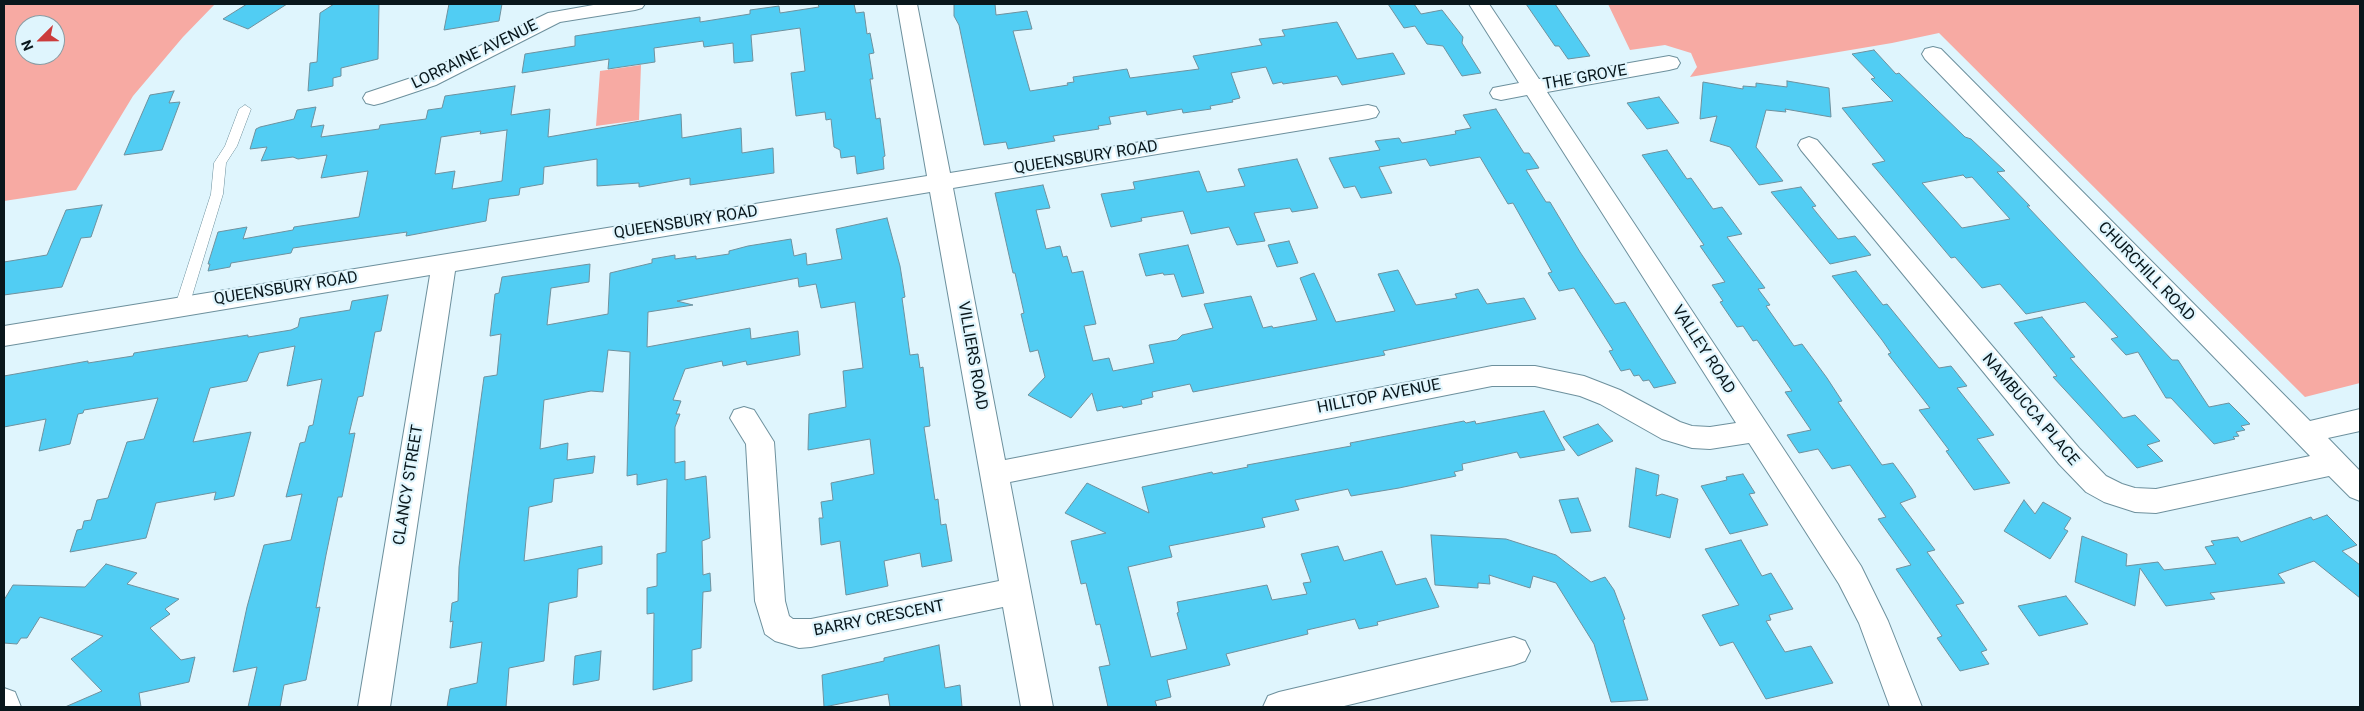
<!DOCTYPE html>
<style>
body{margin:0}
#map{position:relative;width:2364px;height:711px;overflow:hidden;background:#dff5fd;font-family:Roboto,sans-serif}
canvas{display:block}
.frame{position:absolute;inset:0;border:5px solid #09171c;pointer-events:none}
.north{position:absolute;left:15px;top:15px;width:50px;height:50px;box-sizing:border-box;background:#dff5fd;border:1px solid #899ca3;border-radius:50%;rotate:247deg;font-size:14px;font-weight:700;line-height:20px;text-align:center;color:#09171c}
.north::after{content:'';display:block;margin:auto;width:18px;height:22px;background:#cb3c3c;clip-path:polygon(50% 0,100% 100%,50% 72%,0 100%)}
</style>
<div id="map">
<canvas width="2364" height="711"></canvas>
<div class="frame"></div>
<div class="north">N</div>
</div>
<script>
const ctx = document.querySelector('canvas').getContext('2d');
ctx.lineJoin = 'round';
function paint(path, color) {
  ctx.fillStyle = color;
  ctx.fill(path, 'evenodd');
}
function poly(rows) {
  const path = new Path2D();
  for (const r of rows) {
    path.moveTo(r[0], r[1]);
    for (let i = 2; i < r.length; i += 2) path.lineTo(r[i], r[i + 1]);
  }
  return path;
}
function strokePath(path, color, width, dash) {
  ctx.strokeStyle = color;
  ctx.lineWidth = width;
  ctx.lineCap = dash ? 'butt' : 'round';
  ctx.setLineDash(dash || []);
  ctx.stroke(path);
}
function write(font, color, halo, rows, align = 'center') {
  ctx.font = font + ' Roboto,sans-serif';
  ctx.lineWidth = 4.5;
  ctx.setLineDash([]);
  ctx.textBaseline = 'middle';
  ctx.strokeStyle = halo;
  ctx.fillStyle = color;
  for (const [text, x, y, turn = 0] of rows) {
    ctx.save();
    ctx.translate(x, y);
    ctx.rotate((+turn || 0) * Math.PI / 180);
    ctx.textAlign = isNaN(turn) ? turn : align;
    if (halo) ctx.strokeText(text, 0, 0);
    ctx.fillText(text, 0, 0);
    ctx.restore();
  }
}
paint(poly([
 [4,4,215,4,183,37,133,96,76,190,4,201],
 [25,25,55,25,55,55,25,55],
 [1608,4,2360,4,2360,383,2305,397,1939,33,1892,43,1690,77,1697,67,1691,53,1665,45,1630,50],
 [641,65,639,120,596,126,600,71]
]), '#f7aaa3');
const building = poly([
 [247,4,287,4,248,29,223,19,247,4],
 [334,4,379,4,378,59,341,68,341,76,333,78,333,86,308,91,310,63,317,62,320,13,334,4],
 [449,4,502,4,499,21,444,30,449,4],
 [818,4,854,4,856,13,864,12,867,34,870,33,874,53,869,54,873,79,870,79,876,119,880,118,885,156,883,157,884,169,857,174,855,156,841,158,840,150,834,147,831,119,826,120,825,112,796,116,791,73,805,71,800,28,751,35,753,61,734,63,733,43,704,47,703,41,654,48,655,62,608,69,609,59,522,73,525,54,575,46,575,36,700,17,700,22,750,14,750,10,779,6,780,13,819,7,818,4],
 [954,4,995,4,996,15,1027,11,1032,29,1013,31,1030,91,1068,85,1067,83,1074,82,1073,77,1127,69,1130,78,1199,69,1193,56,1262,45,1259,39,1285,36,1282,30,1337,22,1357,59,1393,53,1405,74,1342,85,1337,76,1283,84,1282,82,1273,84,1266,67,1231,73,1240,98,1232,100,1233,102,1210,106,1211,109,1183,113,1182,109,1147,115,1146,111,1109,117,1111,124,1098,126,1099,129,1053,136,1055,141,1008,149,1006,142,984,145,959,25,954,16,954,4],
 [1388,4,1414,4,1421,14,1442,10,1463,37,1462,43,1481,73,1462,76,1443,46,1427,44,1415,26,1404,28,1388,4],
 [1526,4,1555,4,1590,56,1568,59,1559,46,1555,46,1526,4],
 [1874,50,1896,74,1899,73,1965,137,1971,139,2005,171,1997,172,2030,206,2027,206,2172,360,2178,360,2209,407,2229,403,2250,424,2241,426,2245,430,2236,432,2239,436,2233,437,2235,439,2214,444,2171,398,2166,398,2138,352,2126,355,2111,339,2118,337,2085,302,2026,314,2000,284,1982,288,1955,257,1951,258,1872,164,1885,161,1842,108,1893,101,1871,79,1875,78,1852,54,1874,50],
 [1963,175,1966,178,1972,177,2010,219,1962,228,1922,183,1963,175],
 [1787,81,1829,88,1831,117,1785,109,1786,112,1766,110,1756,147,1783,181,1759,185,1730,147,1710,141,1717,116,1700,119,1703,82,1743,89,1743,86,1756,87,1756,83,1787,87,1787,81],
 [515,86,511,115,550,109,548,137,681,114,682,138,741,128,742,153,773,148,774,173,690,185,690,178,639,187,639,183,597,186,597,159,544,167,543,184,520,188,519,195,489,199,486,221,406,236,407,232,293,248,291,253,231,263,230,267,208,271,210,264,208,264,218,232,247,227,243,239,293,230,294,227,359,217,368,171,321,178,327,155,298,159,293,157,261,161,267,147,250,149,256,129,260,127,294,119,297,110,316,107,311,127,324,125,321,137,379,129,380,125,426,119,428,110,442,108,445,96,515,86],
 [507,130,502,181,452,189,455,171,435,174,441,137,481,131,480,134,507,130],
 [174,91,169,103,180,102,162,150,124,155,150,95,174,91],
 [1659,97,1679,123,1647,129,1627,103,1659,97],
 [1496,109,1524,153,1529,153,1539,168,1526,170,1546,202,1550,202,1580,252,1615,304,1625,302,1676,383,1654,388,1649,380,1643,381,1639,375,1634,376,1630,369,1621,371,1609,351,1613,350,1574,288,1559,291,1548,273,1552,272,1513,203,1508,204,1480,157,1430,166,1426,159,1379,167,1392,193,1361,198,1355,186,1344,188,1329,158,1380,150,1375,141,1399,138,1402,143,1456,134,1455,131,1471,128,1463,115,1496,109],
 [1667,150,1687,179,1691,178,1713,209,1722,207,1742,234,1727,237,1765,288,1758,289,1770,305,1766,306,1794,346,1802,344,1827,378,1842,401,1838,402,1882,465,1893,463,1912,489,1916,497,1900,503,1935,550,1927,552,1964,603,1956,605,1987,650,1981,652,1989,664,1960,671,1937,638,1942,636,1896,569,1911,565,1878,519,1886,517,1850,465,1832,469,1818,449,1799,453,1787,435,1811,430,1785,392,1792,391,1757,340,1753,341,1743,326,1737,327,1720,302,1723,301,1712,285,1725,282,1700,246,1704,245,1642,155,1667,150],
 [1297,159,1318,208,1292,212,1290,208,1254,213,1265,241,1237,245,1229,227,1191,234,1183,211,1141,218,1142,221,1111,227,1101,194,1135,189,1133,182,1199,171,1207,192,1245,186,1238,169,1297,159],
 [1043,185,1050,208,1036,210,1046,249,1060,246,1063,257,1067,256,1072,273,1083,271,1096,324,1084,326,1093,361,1109,358,1113,371,1154,363,1149,345,1177,340,1182,335,1213,328,1204,304,1251,296,1263,328,1272,326,1273,328,1317,320,1300,278,1314,273,1336,322,1395,311,1378,274,1398,270,1416,305,1457,298,1455,294,1478,289,1487,304,1524,298,1536,319,1383,351,1385,355,1193,392,1190,384,1152,392,1153,397,1141,400,1142,404,1123,408,1122,406,1097,411,1092,393,1071,418,1028,395,1045,377,1038,350,1030,352,1021,314,1024,313,1015,273,1013,273,995,193,1043,185],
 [1801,187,1816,206,1812,207,1838,239,1855,236,1871,255,1830,264,1771,192,1801,187],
 [102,205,91,237,81,238,62,287,4,295,4,262,47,255,66,210,102,205],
 [887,218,900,266,905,297,902,298,910,355,918,354,920,368,923,367,930,426,924,427,935,500,938,499,941,525,946,524,952,561,922,567,920,553,884,561,888,586,846,595,840,541,821,545,819,518,823,518,821,502,833,500,831,483,874,474,870,439,808,450,809,414,846,407,843,371,863,368,855,302,821,308,816,284,799,287,798,278,677,301,693,305,648,312,647,347,750,328,751,339,798,331,800,355,747,365,746,361,723,366,722,361,685,369,673,400,681,401,676,414,680,414,675,427,675,463,685,461,685,480,706,476,710,538,702,541,703,575,710,573,711,591,703,592,701,648,692,650,692,681,653,690,654,613,647,614,647,588,657,586,657,554,666,552,667,479,637,485,637,474,627,476,630,352,608,350,603,392,591,391,544,400,540,449,568,443,567,460,595,456,593,473,554,479,552,502,529,507,524,561,602,546,602,564,578,569,577,597,549,603,544,661,509,668,506,707,447,707,450,689,477,683,482,642,450,648,453,621,450,622,452,603,458,601,459,567,468,494,484,377,497,375,501,334,490,336,495,294,499,293,502,277,590,264,589,282,551,288,547,325,608,314,610,273,652,263,652,259,675,255,675,259,696,256,696,259,729,254,729,251,748,246,791,239,794,256,806,253,807,265,842,259,836,229,887,218],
 [1289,241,1298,263,1277,267,1268,245,1289,241],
 [1188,245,1204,293,1182,297,1174,274,1164,275,1163,273,1146,276,1139,254,1188,245],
 [1856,271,1883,305,1887,304,1939,368,1951,366,1967,386,1957,388,1994,435,1977,439,2010,483,1974,490,1946,451,1949,450,1919,410,1930,408,1888,354,1891,353,1882,340,1832,276,1856,271],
 [388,295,381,331,375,332,363,396,358,397,349,434,355,433,342,497,338,497,326,555,316,608,320,607,306,680,284,685,280,707,248,707,257,667,233,672,247,607,264,545,291,540,302,494,286,497,300,443,305,442,309,426,313,425,322,379,287,386,295,346,259,353,247,381,210,388,193,442,251,432,234,496,214,500,216,492,156,503,146,538,70,552,77,530,82,529,84,521,91,520,97,500,108,498,127,442,144,439,158,398,84,410,83,413,78,414,70,444,39,451,46,419,4,427,4,376,88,361,88,363,133,356,134,353,248,335,248,337,291,330,298,327,300,318,350,310,352,301,388,295],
 [2042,317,2075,357,2070,358,2123,418,2135,415,2160,441,2147,445,2163,461,2137,468,2053,377,2057,376,2014,323,2042,317],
 [1544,411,1565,450,1520,458,1517,452,1462,464,1463,470,1454,472,1456,476,1399,488,1351,496,1348,489,1295,500,1299,510,1262,518,1265,527,1169,546,1172,557,1128,567,1151,657,1187,649,1177,613,1179,612,1177,602,1267,585,1272,600,1307,594,1303,583,1311,582,1301,554,1338,546,1344,561,1382,551,1396,585,1426,578,1439,607,1377,622,1378,625,1359,629,1355,619,1307,630,1308,634,1226,654,1230,665,1167,680,1171,697,1155,701,1157,707,1108,707,1099,667,1110,665,1100,624,1096,625,1086,583,1081,584,1071,541,1106,533,1065,513,1087,483,1149,513,1142,487,1212,472,1213,474,1248,467,1247,465,1351,446,1350,443,1464,421,1466,423,1475,421,1476,424,1544,411],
 [1598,424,1613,441,1578,456,1563,437,1598,424],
 [1636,468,1659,475,1656,496,1662,494,1678,499,1670,538,1629,527,1636,468],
 [1743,474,1755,493,1749,494,1768,525,1730,534,1701,486,1727,480,1726,477,1743,474],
 [1578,498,1591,531,1571,533,1559,500,1578,498],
 [2024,500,2035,514,2043,502,2071,518,2064,529,2068,531,2050,559,2004,531,2024,500],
 [2327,515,2357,545,2342,551,2360,565,2360,598,2314,561,2278,574,2285,583,2210,593,2215,599,2166,606,2140,568,2135,606,2075,582,2082,536,2127,554,2126,566,2158,562,2164,570,2216,564,2205,547,2214,545,2211,541,2238,537,2241,542,2311,517,2313,520,2327,515],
 [1431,535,1506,539,1556,555,1591,582,1605,577,1614,590,1625,619,1623,620,1648,700,1611,702,1594,644,1556,583,1533,576,1530,588,1489,575,1490,584,1478,583,1478,588,1435,585,1431,535],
 [1741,540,1762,576,1771,573,1793,609,1769,615,1771,620,1766,621,1785,652,1811,646,1833,683,1766,699,1733,642,1720,646,1702,615,1739,605,1705,549,1741,540],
 [106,564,137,573,127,584,179,599,165,609,170,614,150,628,181,660,195,657,189,682,139,693,141,707,65,707,102,691,71,659,103,636,40,617,27,638,21,638,17,644,4,643,4,600,13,585,85,587,106,564],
 [2066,596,2088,624,2039,636,2018,606,2066,596],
 [939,645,945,688,960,685,962,707,890,707,888,694,824,707,822,675,884,661,884,658,939,645],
 [601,651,599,680,573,685,575,656,601,651]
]);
paint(building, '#51cdf3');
strokePath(building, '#6e919e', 1);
const lane = poly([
 [245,105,251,109,237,146,226,163,223,194,189,306,182,311,177,309,175,306,211,194,214,163,225,146,239,109,245,105]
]);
const street = poly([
 [599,4,645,4,642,8,635,10,560,22,436,85,382,103,374,105,366,103,363,98,366,93,420,75,548,13,599,4],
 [897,4,917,4,950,173,1368,105,1376,107,1379,112,1376,117,1368,119,953,188,1005,460,1492,366,1535,366,1584,376,1620,390,1680,422,1692,426,1710,427,1736,423,1527,95,1501,100,1493,98,1490,93,1493,88,1519,83,1469,4,1489,4,1539,79,1669,56,1677,58,1680,63,1677,68,1669,70,1547,92,1861,566,1888,621,1922,707,1890,707,1859,623,1839,584,1749,443,1710,449,1692,448,1662,439,1600,404,1580,396,1535,386,1492,386,1010,482,1053,707,1021,707,1003,607,811,647,799,648,775,641,765,634,755,601,746,444,730,418,734,410,744,407,754,410,774,442,785,601,789,616,793,619,811,619,999,581,930,192,455,271,390,707,358,707,430,275,4,346,4,326,927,176,897,4],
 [1933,47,1941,49,2310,421,2360,409,2360,431,2328,438,2360,471,2360,501,2350,497,2329,476,2156,513,2135,512,2104,502,2086,492,2059,464,1801,150,1798,145,1801,140,1809,137,1817,140,2079,448,2106,476,2122,484,2135,488,2156,489,2310,456,1925,59,1922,54,1925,49,1933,47],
 [1514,637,1525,641,1530,651,1525,661,1514,665,1340,707,1263,707,1268,696,1279,692,1514,637],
 [4,688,15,692,21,707,4,707,4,688]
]);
strokePath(lane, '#6d909d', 1);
strokePath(street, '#6d909d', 2);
paint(lane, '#fff');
paint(street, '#fff');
write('16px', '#09171c', '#dff5fd', [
 ["LORRAINE AVENUE",475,55,-26],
 ["THE GROVE",1585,78,-10],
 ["QUEENSBURY ROAD",1086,158,-9],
 ["QUEENSBURY ROAD",686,223,-9],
 ["CHURCHILL ROAD",2146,272,46],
 ["QUEENSBURY ROAD",286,289,-9],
 ["VALLEY ROAD",1703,350,57],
 ["VILLIERS ROAD",972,356,80],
 ["HILLTOP AVENUE",1379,397,-11],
 ["NAMBUCCA PLACE",2030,410,50],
 ["CLANCY STREET",409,485,-81],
 ["BARRY CRESCENT",879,619,-11]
]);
</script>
